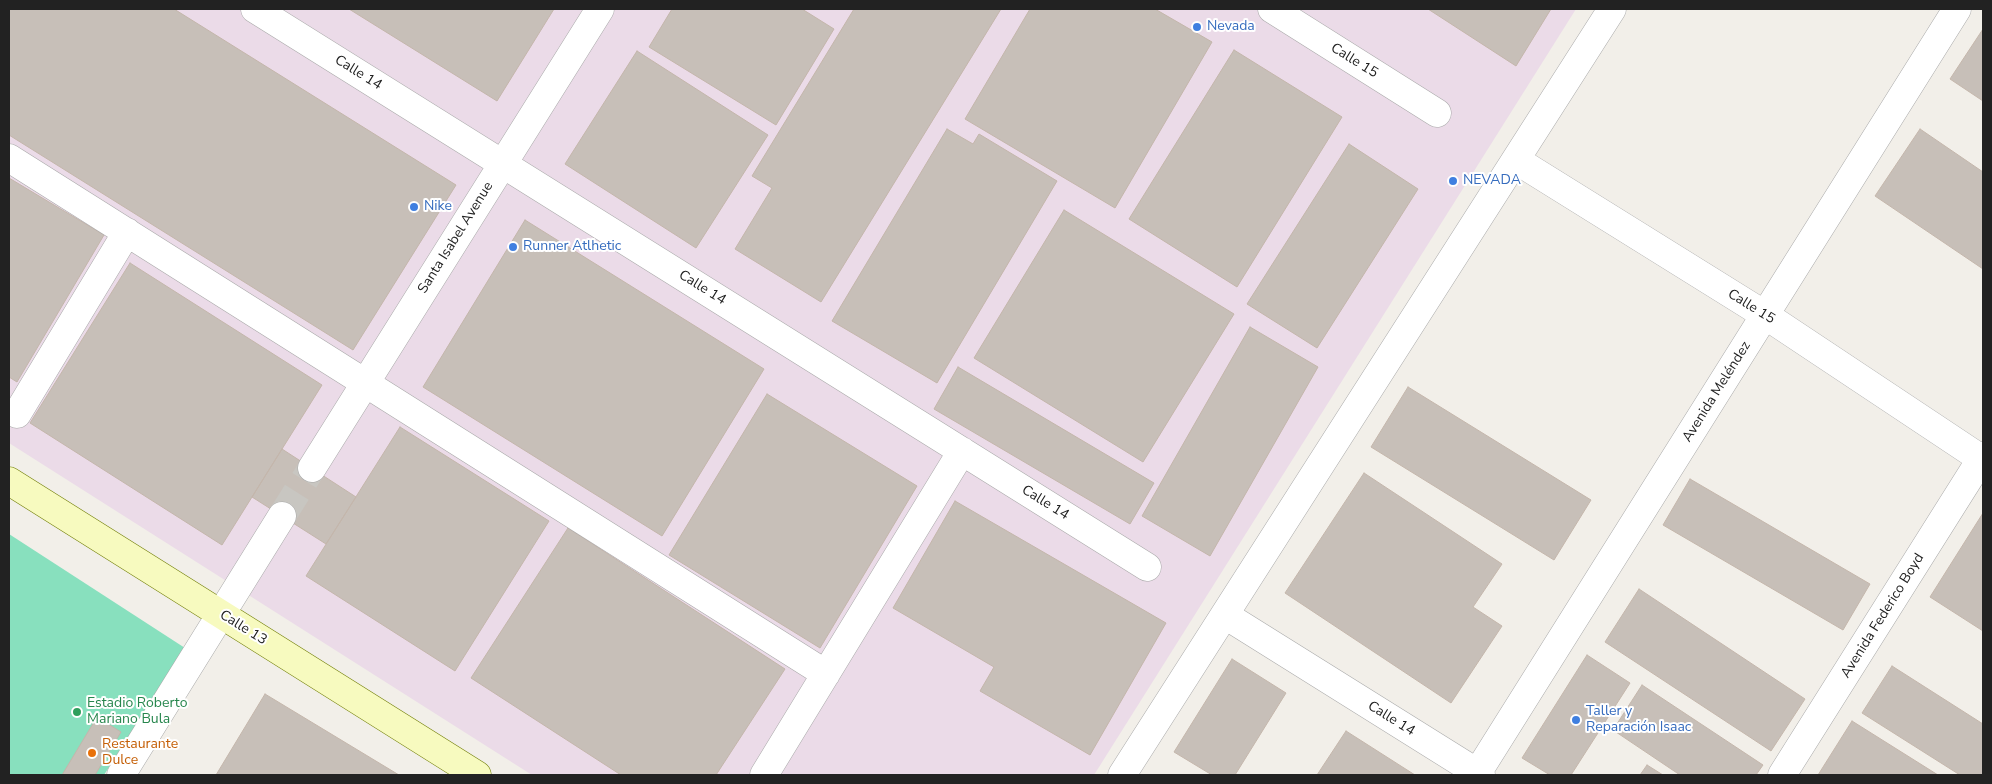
<!DOCTYPE html>
<meta charset="utf-8">
<style>
body{margin:0}
#map{position:relative;width:1992px;height:784px;overflow:hidden;background:#f2efe9;font-family:"Nunito Sans",sans-serif}
canvas{display:block}
.frame{position:absolute;inset:0;border:10px solid #222;pointer-events:none}
</style>
<div id="map">
<canvas width="1992" height="784"></canvas>
<div class="frame"></div>
</div>
<script>
const ctx = document.querySelector('canvas').getContext('2d');
ctx.lineJoin = 'round';
function paint(path, color) {
  ctx.fillStyle = color;
  ctx.fill(path, 'evenodd');
}
function poly(rows) {
  const path = new Path2D();
  for (const r of rows) {
    path.moveTo(r[0], r[1]);
    for (let i = 2; i < r.length; i += 2) path.lineTo(r[i], r[i + 1]);
  }
  return path;
}
function strokePath(path, color, width, dash) {
  ctx.strokeStyle = color;
  ctx.lineWidth = width;
  ctx.lineCap = dash ? 'butt' : 'round';
  ctx.setLineDash(dash || []);
  ctx.stroke(path);
}
function write(font, color, halo, rows, align = 'center') {
  ctx.font = font + ' "Nunito Sans",sans-serif';
  ctx.lineWidth = 4;
  ctx.setLineDash([]);
  ctx.textBaseline = 'middle';
  ctx.strokeStyle = halo;
  ctx.fillStyle = color;
  for (const [text, x, y, turn = 0] of rows) {
    ctx.save();
    ctx.translate(x, y);
    ctx.rotate((+turn || 0) * Math.PI / 180);
    ctx.textAlign = isNaN(turn) ? turn : align;
    if (halo) ctx.strokeText(text, 0, 0);
    ctx.fillText(text, 0, 0);
    ctx.restore();
  }
}
paint(poly([
 [9,9,1576,9,1094,775,532,775,9,443]
]), '#ebdbe8');
paint(poly([
 [9,534,185,648,104,775,9,775]
]), '#88e0be');
const building = poly([
 [9,9,174,9,456,185,353,350,9,135,9,9],
 [349,9,554,9,497,101,349,9],
 [672,9,802,9,834,29,776,125,649,47,672,9],
 [854,9,1001,9,821,302,735,249,772,188,752,176,854,9],
 [1030,9,1155,9,1212,42,1115,208,965,119,1030,9],
 [1428,9,1551,9,1516,66,1428,9],
 [1983,29,1983,101,1950,79,1983,29],
 [1234,50,1342,117,1237,287,1129,219,1234,50],
 [637,51,768,135,696,248,565,164,637,51],
 [947,129,973,144,979,134,1057,181,937,383,832,321,947,129],
 [1920,129,1983,172,1983,269,1875,196,1920,129],
 [1349,144,1418,189,1317,348,1247,304,1349,144],
 [9,178,104,235,17,382,9,377,9,178],
 [1064,210,1234,314,1143,462,974,358,1064,210],
 [525,220,764,369,662,536,423,387,525,220],
 [130,263,322,385,222,545,30,423,130,263],
 [1250,327,1318,367,1210,556,1142,516,1250,327],
 [958,367,1154,483,1130,524,934,409,958,367],
 [1408,387,1591,500,1554,560,1371,447,1408,387],
 [767,394,917,486,820,648,669,555,767,394],
 [400,427,549,521,455,671,306,576,400,427],
 [282,449,356,497,326,544,252,497,282,449],
 [1364,473,1502,564,1473,607,1502,626,1451,703,1285,593,1364,473],
 [1690,479,1870,584,1843,630,1663,525,1690,479],
 [955,501,1166,623,1090,755,980,691,994,667,893,608,955,501],
 [1983,513,1983,631,1930,597,1983,513],
 [568,528,785,669,716,775,621,775,471,678,568,528],
 [1639,589,1805,699,1771,751,1605,642,1639,589],
 [1587,655,1630,683,1571,775,1550,775,1522,758,1587,655],
 [1232,659,1286,693,1235,775,1212,775,1174,752,1232,659],
 [1892,666,1983,724,1983,775,1960,775,1862,713,1892,666],
 [1642,685,1763,765,1756,775,1680,775,1613,730,1642,685],
 [265,694,399,775,216,775,265,694],
 [97,717,121,732,95,775,62,775,97,717],
 [1852,721,1938,775,1818,775,1852,721],
 [1346,731,1415,775,1317,775,1346,731],
 [1647,765,1663,775,1640,775,1647,765]
]);
paint(building, '#c7bfb8');
strokePath(building, '#c4b6ab', 1);
strokePath(poly([
 [282,516,312,468]
]), '#c8c6c1', 28, [28, 14]);
const street = poly([
 [255,9,1147,567],
 [1272,9,1437,113],
 [9,158,826,674],
 [1516,160,1765,315,1983,460],
 [17,414,127,232],
 [312,468,600,9],
 [1225,615,1481,775],
 [121,775,282,516],
 [764,775,962,451],
 [1122,775,1612,9],
 [1476,775,1957,9],
 [1782,775,1983,456]
]);
const secondary = poly([
 [9,481,477,775]
]);
strokePath(street, '#a9a9a9', 29);
strokePath(secondary, '#707d05', 29);
strokePath(street, '#fff', 28);
strokePath(secondary, '#f7fabf', 28);
for (const [x, y, r, color] of [
 [1197,27,5,"#3f7fe0"],
 [1453,181,5,"#3f7fe0"],
 [414,207,5,"#3f7fe0"],
 [513,247,5,"#3f7fe0"],
 [77,712,5,"#2e9e5b"],
 [1576,720,5,"#3f7fe0"],
 [92,753,5,"#e8710a"]
]) {
  const dot = new Path2D();
  dot.arc(x, y, r, 0, 2 * Math.PI);
  ctx.fillStyle = color;
  ctx.fill(dot);
  strokePath(dot, '#fff', 2);
}
write('14px', '#366cbe', '#fff', [
 ["Nevada",1207,27],
 ["NEVADA",1463,181],
 ["Nike",424,207],
 ["Runner Atlhetic",523,247],
 ["Taller y",1586,712],
 ["Reparación Isaac",1586,728]
], 'left');
write('14px', '#222', '#fff', [
 ["Calle 15",1354,61,32],
 ["Calle 14",358,73,32],
 ["Santa Isabel Avenue",456,238,-58],
 ["Calle 14",702,288,32],
 ["Calle 15",1751,307,32],
 ["Avenida Meléndez",1717,392,-58],
 ["Calle 14",1045,503,32],
 ["Avenida Federico Boyd",1883,616,-58],
 ["Calle 13",243,628,32],
 ["Calle 14",1391,719,32]
]);
write('14px', '#27864d', '#fff', [
 ["Estadio Roberto",87,704],
 ["Mariano Bula",87,720]
], 'left');
write('14px', '#c56008', '#fff', [
 ["Restaurante",102,745],
 ["Dulce",102,761]
], 'left');
</script>
